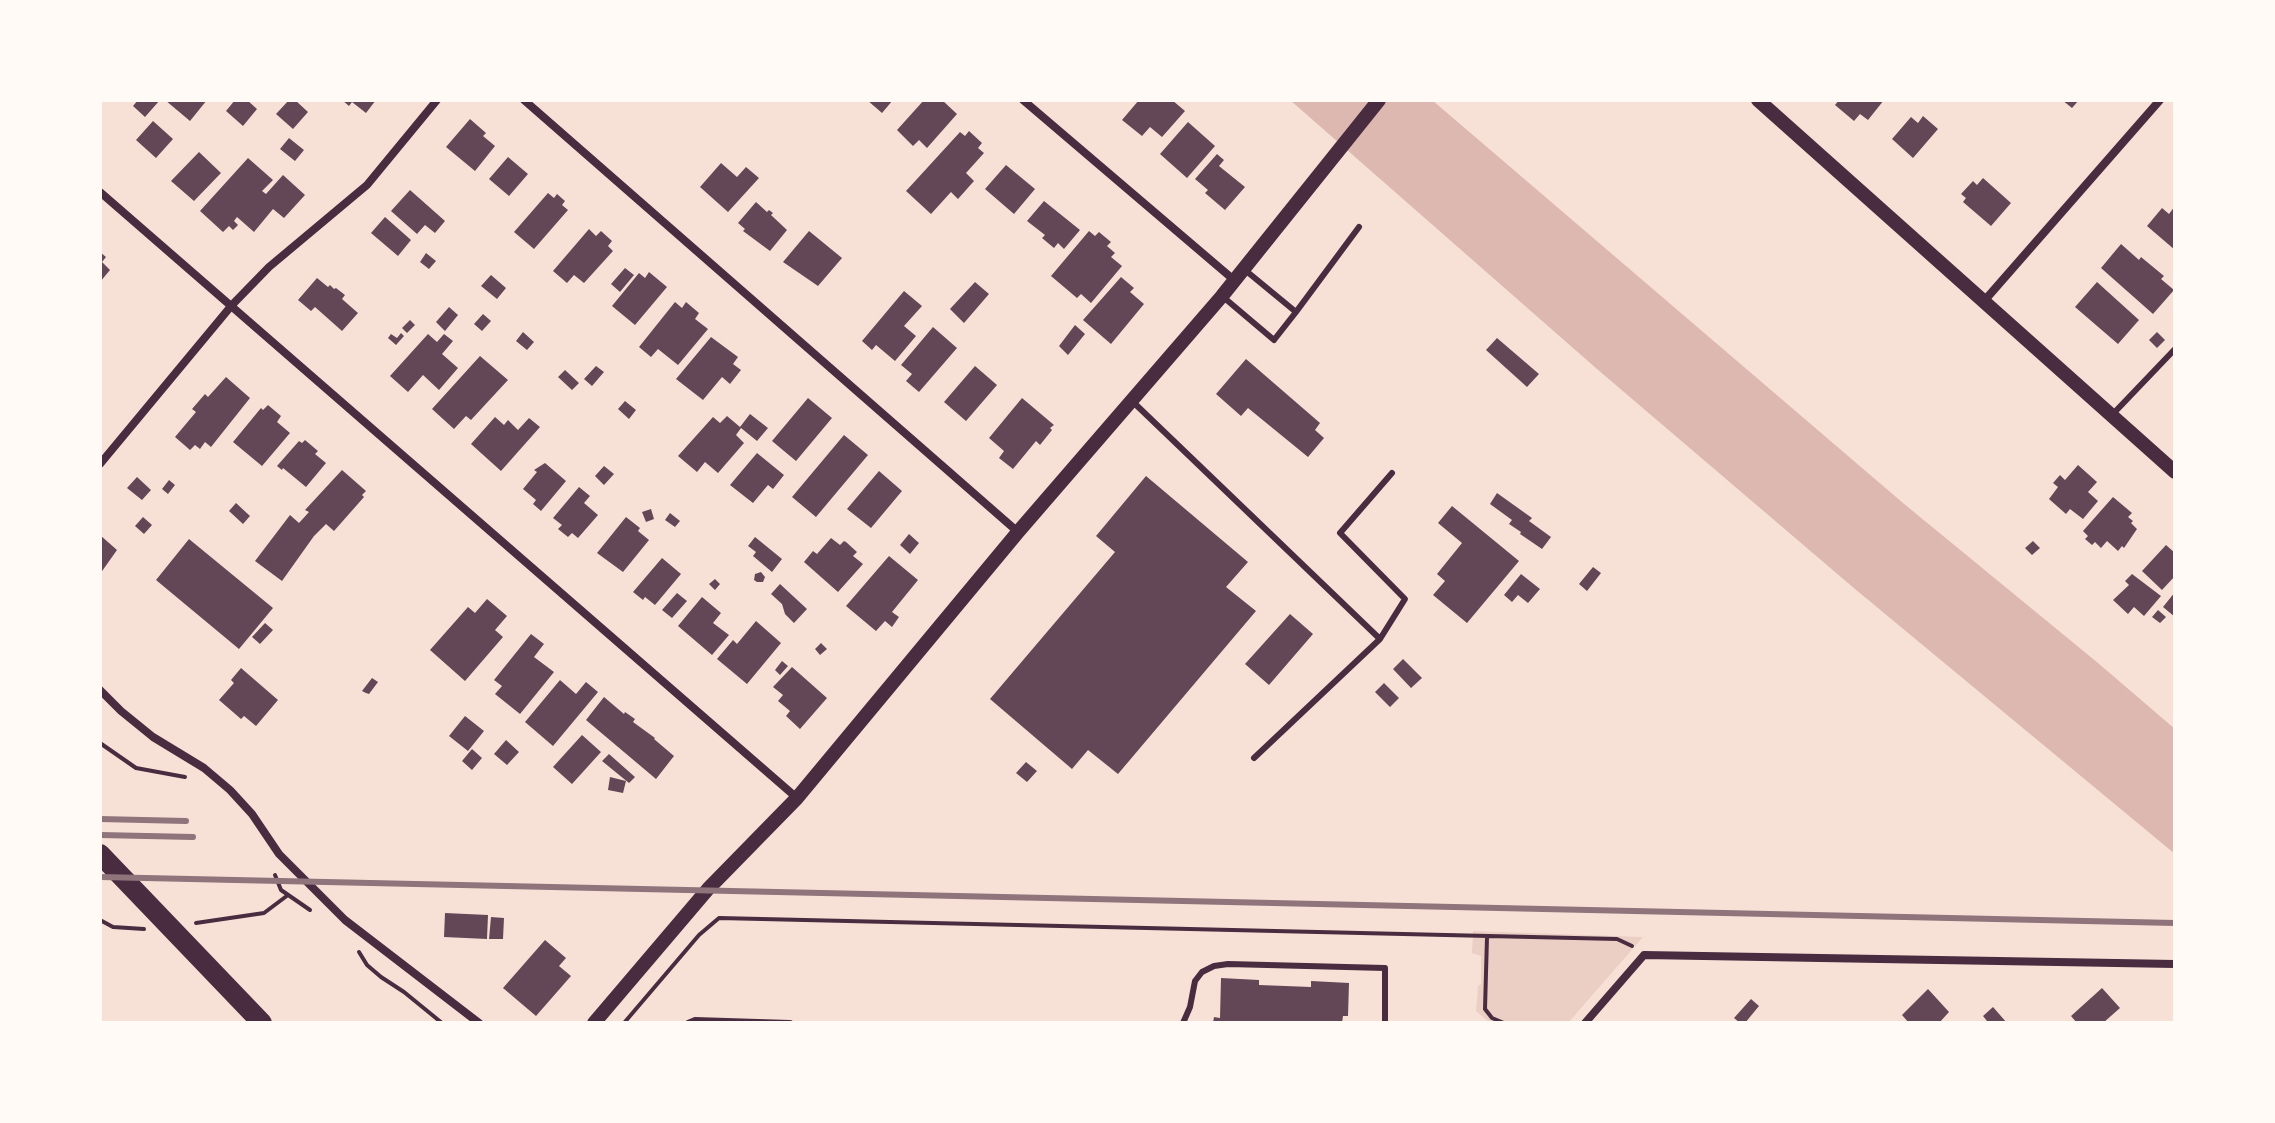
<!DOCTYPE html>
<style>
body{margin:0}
#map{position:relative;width:2275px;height:1123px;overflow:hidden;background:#f7e1d7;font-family:"Golos Text",sans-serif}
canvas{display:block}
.frame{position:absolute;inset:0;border:102px solid #fffaf5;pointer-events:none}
</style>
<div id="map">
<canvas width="2275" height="1123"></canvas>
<div class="frame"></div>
</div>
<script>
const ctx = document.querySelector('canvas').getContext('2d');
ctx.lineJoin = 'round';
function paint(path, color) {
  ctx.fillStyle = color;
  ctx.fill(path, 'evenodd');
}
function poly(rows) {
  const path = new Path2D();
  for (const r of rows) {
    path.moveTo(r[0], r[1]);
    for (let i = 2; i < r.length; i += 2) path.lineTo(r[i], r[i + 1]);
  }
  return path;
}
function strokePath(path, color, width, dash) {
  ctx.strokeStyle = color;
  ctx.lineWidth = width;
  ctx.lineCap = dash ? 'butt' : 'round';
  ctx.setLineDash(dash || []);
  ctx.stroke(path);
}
paint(poly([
 [1473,931,1643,937,1568,1023,1490,1023,1476,1011,1478,986,1481,984,1481,956,1472,953]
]), '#ebcfc5');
paint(poly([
 [1290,100,1432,100,1903,503,2098,663,2175,729,2175,854,1855,589,1597,369]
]), '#dcb8b0');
paint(poly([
 [138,100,160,100,145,117,133,106],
 [165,100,207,100,190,121],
 [235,100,247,100,257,109,243,126,226,111],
 [289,100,295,100,308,112,293,129,276,114],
 [342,100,376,100,366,113,352,102,349,106],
 [867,100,893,100,882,113],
 [924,100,942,100,957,114,927,148,919,140,913,146,897,130],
 [1139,100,1172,100,1185,111,1162,137,1150,127,1142,136,1122,120],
 [1839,100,1884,100,1868,120,1860,114,1854,121,1835,105],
 [2062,100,2079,100,2072,108],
 [1923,116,1938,129,1913,158,1892,139,1911,117,1918,123],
 [470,119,486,133,483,136,495,146,475,171,446,147],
 [153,121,173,139,156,158,136,140],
 [1188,122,1215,146,1187,178,1160,154],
 [969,131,982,143,978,148,984,153,966,173,974,181,958,199,951,192,931,214,906,191,960,132,965,136],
 [289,138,304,150,295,161,280,149],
 [199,152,221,173,194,201,171,181],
 [1217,154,1224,160,1219,166,1245,187,1225,210,1205,193,1208,190,1195,179],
 [508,157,528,174,509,196,489,179],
 [248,158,273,180,262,191,266,194,283,175,305,195,284,218,273,209,254,232,237,217,234,221,238,225,233,230,229,226,223,232,200,211],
 [721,163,737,177,746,167,759,178,728,212,700,187],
 [1006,165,1035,189,1014,214,985,189],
 [1983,178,2011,203,1991,226,1963,202,1966,198,1961,194,1973,181,1977,185],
 [410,190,445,221,435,233,425,225,417,234,391,211],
 [548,193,554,198,557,194,565,201,562,205,568,210,534,249,514,232],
 [1044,201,1080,230,1064,249,1058,243,1054,248,1042,238,1045,235,1027,221],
 [756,202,767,212,769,210,773,213,771,215,787,230,770,251,743,231,745,229,738,223],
 [2175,206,2175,250,2147,226,2162,208,2169,214],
 [385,217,411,240,398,256,371,233],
 [589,229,596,236,601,231,612,241,608,246,613,251,584,283,574,275,567,283,553,271],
 [809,231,842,258,818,286,783,262],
 [1089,231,1095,236,1099,232,1111,242,1107,246,1115,253,1111,257,1122,266,1091,303,1081,294,1077,298,1051,276],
 [2121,244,2139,260,2141,257,2164,276,2161,279,2174,290,2153,314,2101,268],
 [100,252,106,257,102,262,110,270,100,282],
 [426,253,436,261,429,269,420,262],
 [625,268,634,275,620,292,611,284],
 [649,272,667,287,635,325,612,306,639,273,645,278],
 [491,275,506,288,497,299,481,286],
 [1121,277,1134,288,1130,292,1144,304,1111,344,1083,320],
 [317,278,328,287,330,285,334,289,336,288,345,295,342,299,358,313,342,331,315,307,311,311,298,300],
 [975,282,989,294,964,323,950,309],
 [2097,282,2139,320,2118,344,2075,307],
 [904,291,922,306,904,326,916,336,895,361,876,345,872,350,862,341],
 [675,302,682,308,686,302,699,313,695,319,708,329,678,365,658,349,651,357,639,347],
 [449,307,458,315,445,331,436,322],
 [483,314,491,321,482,331,474,324],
 [410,320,415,325,407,333,402,328],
 [1075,325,1085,334,1068,355,1059,346],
 [933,327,957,348,919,392,906,381,912,374,901,365],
 [523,332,534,342,527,350,516,341],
 [2157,332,2165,340,2157,348,2149,340],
 [401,333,404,336,396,345,388,338,391,334,397,338],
 [428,334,437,342,444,334,453,341,442,354,458,368,439,390,423,375,408,392,390,376],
 [711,337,738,357,733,364,741,370,730,384,722,377,703,400,676,379],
 [1497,338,1539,374,1527,387,1486,350],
 [480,356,508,380,471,420,466,416,454,429,432,409],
 [1246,359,1320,423,1315,430,1324,438,1308,457,1248,408,1241,416,1216,394],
 [596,366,604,372,592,386,584,379],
 [975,366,997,385,966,421,944,402],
 [565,370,579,383,572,390,558,377],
 [226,377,250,398,211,447,205,442,200,449,195,445,190,450,175,437,196,412,192,409,205,394,208,397],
 [808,398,832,418,796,461,772,441],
 [1022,398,1054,425,1050,428,1052,430,1040,445,1036,441,1013,469,999,458,1004,451,989,438],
 [625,401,636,410,629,419,618,409],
 [268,405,281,416,277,422,290,433,262,466,233,442,261,408,263,410],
 [750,414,768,428,757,441,741,428,736,435,744,443,718,473,705,462,697,472,678,456,713,417,720,423,727,416,740,427],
 [495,417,504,425,508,420,518,430,529,418,540,427,501,471,471,444],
 [844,435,868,455,816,517,792,497],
 [305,440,318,451,315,454,326,463,306,487,283,468,282,470,277,466,299,441,302,443],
 [757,453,784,475,773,489,768,485,753,503,730,485],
 [545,463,566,481,541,511,533,504,536,500,523,489,537,472,534,470],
 [2078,465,2097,482,2088,492,2098,501,2083,519,2070,509,2066,514,2049,499,2058,487,2053,483,2060,475,2065,480],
 [604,466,614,474,604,485,595,476],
 [342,470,366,491,362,495,364,497,334,531,326,524,314,536,282,581,255,561,290,515,299,523,309,512,305,510],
 [879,471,902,491,871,528,847,509],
 [1146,476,1248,562,1226,587,1256,611,1118,774,1088,750,1072,769,990,699,1115,552,1096,536],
 [137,477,151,490,142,500,127,488],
 [169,480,175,485,168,494,162,489],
 [579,487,590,496,584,503,598,515,578,538,572,533,568,537,558,529,562,525,553,518],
 [1497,493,1532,518,1529,521,1551,537,1542,549,1520,534,1521,532,1509,524,1512,520,1490,504],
 [2113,497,2132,513,2128,517,2133,521,2131,523,2137,529,2124,548,2122,546,2118,551,2107,541,2101,548,2095,542,2092,545,2085,539,2088,536,2083,531],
 [236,503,250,516,243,524,229,511],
 [1452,506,1519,561,1467,623,1433,595,1445,581,1437,574,1462,543,1438,523],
 [651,509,654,519,646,522,642,512],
 [670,513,680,521,675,527,665,520],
 [143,517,152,525,144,534,135,526],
 [626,517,640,528,638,531,649,540,623,572,597,553],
 [909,534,919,543,910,554,900,545],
 [100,535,117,550,100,574],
 [755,537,782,559,772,572,753,556,756,552,748,546],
 [831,538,840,545,844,541,846,542,857,552,853,556,863,564,838,592,804,562,813,551,817,554],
 [189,539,273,608,239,649,156,580],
 [2033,541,2040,548,2032,555,2025,548],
 [2166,545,2175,553,2175,576,2162,590,2142,571],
 [889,556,918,580,892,612,899,617,892,627,885,621,876,631,846,606],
 [662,558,681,574,655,605,645,597,643,600,633,592],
 [1593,567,1601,573,1587,591,1579,584],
 [761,572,765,577,763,582,757,582,754,580,755,574],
 [1521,574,1540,589,1528,603,1518,595,1512,602,1504,595],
 [2132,574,2161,596,2144,616,2134,607,2128,614,2113,600,2129,585,2125,581],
 [715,579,720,584,715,590,709,584],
 [780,584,807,609,794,623,785,614,782,604,771,594],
 [2175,592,2175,617,2163,607],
 [677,593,687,601,672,618,662,610],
 [702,597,721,613,713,623,729,635,712,655,678,626],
 [487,599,507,616,495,630,503,637,465,681,430,650,468,607,475,613],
 [2158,610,2166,617,2160,623,2152,617],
 [1290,614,1313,634,1269,685,1245,664],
 [756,621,781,643,747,684,717,659,733,640,737,644],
 [265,623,273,630,260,644,252,637],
 [531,634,544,644,534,657,554,672,520,714,495,694,502,686,494,680],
 [821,643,827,649,820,655,815,649],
 [1403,659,1422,678,1411,688,1393,669],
 [782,661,788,666,780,675,775,670],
 [792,667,827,698,800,729,786,716,790,711,778,701,783,695,773,687],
 [241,668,278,700,256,726,244,716,241,719,219,700,234,683,231,680],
 [372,678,378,682,369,694,366,693,362,691],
 [560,680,576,694,586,682,598,692,553,746,525,722],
 [1384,683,1399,698,1390,707,1375,692],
 [604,697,624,714,625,712,635,719,633,722,655,738,654,739,674,756,656,779,586,720],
 [465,716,484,731,468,751,449,736],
 [582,735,601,752,572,784,553,767],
 [506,740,519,752,507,765,494,754],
 [472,749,482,758,472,770,462,761],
 [609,754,635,777,629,783,602,761],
 [1026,762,1037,771,1027,782,1016,773],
 [610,777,626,781,623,793,608,790],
 [445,913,488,915,487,939,444,937],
 [491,917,504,918,503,939,489,939],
 [545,940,566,958,559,966,571,976,536,1016,503,988],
 [1221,978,1259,980,1259,985,1311,987,1311,981,1349,983,1348,1016,1343,1016,1342,1023,1213,1023,1214,1017,1220,1018],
 [2102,988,2120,1008,2103,1023,2077,1023,2071,1016],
 [1928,989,1949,1012,1939,1023,1909,1023,1902,1015],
 [1751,999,1759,1006,1745,1023,1740,1023,1734,1018],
 [1993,1007,2007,1023,1985,1023,1987,1021,1983,1016]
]), '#644757');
strokePath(poly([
 [100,743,136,768,185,777],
 [275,875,281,890,310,910],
 [100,920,113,927,144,929],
 [196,923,264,913,288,895],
 [1487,937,1485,1009,1492,1018,1504,1023],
 [359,952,367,965,381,977,404,992,442,1023],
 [624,1023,699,935,719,918,1617,939,1632,946]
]), '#4a2c40', 4);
strokePath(poly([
 [1245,270,1296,312,1359,227],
 [1222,296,1274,340,1296,312],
 [1131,400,1380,639,1254,758],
 [2111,416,2175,349],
 [1380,639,1405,599,1340,533,1392,473],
 [688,1023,695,1020,790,1023],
 [1183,1023,1190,1007,1195,981,1202,972,1214,966,1228,964,1385,968,1385,1023]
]), '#4a2c40', 6);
strokePath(poly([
 [524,100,1018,532],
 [1023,100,1234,280],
 [100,192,797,798],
 [1985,300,2160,100],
 [100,464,232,305,269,267,367,185,437,100],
 [100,690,121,711,153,737,204,768,230,790,252,814,279,854,345,920,479,1023],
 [1585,1023,1644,955,2175,964]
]), '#4a2c40', 8);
strokePath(poly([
 [1758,100,2175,472],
 [594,1023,708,889,797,798,1018,532,1222,296,1379,100]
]), '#4a2c40', 14);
strokePath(poly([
 [100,854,262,1023]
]), '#4a2c40', 20);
strokePath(poly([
 [100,819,186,821],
 [100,835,193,837],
 [100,877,2175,923]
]), '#8f747c', 6);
</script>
